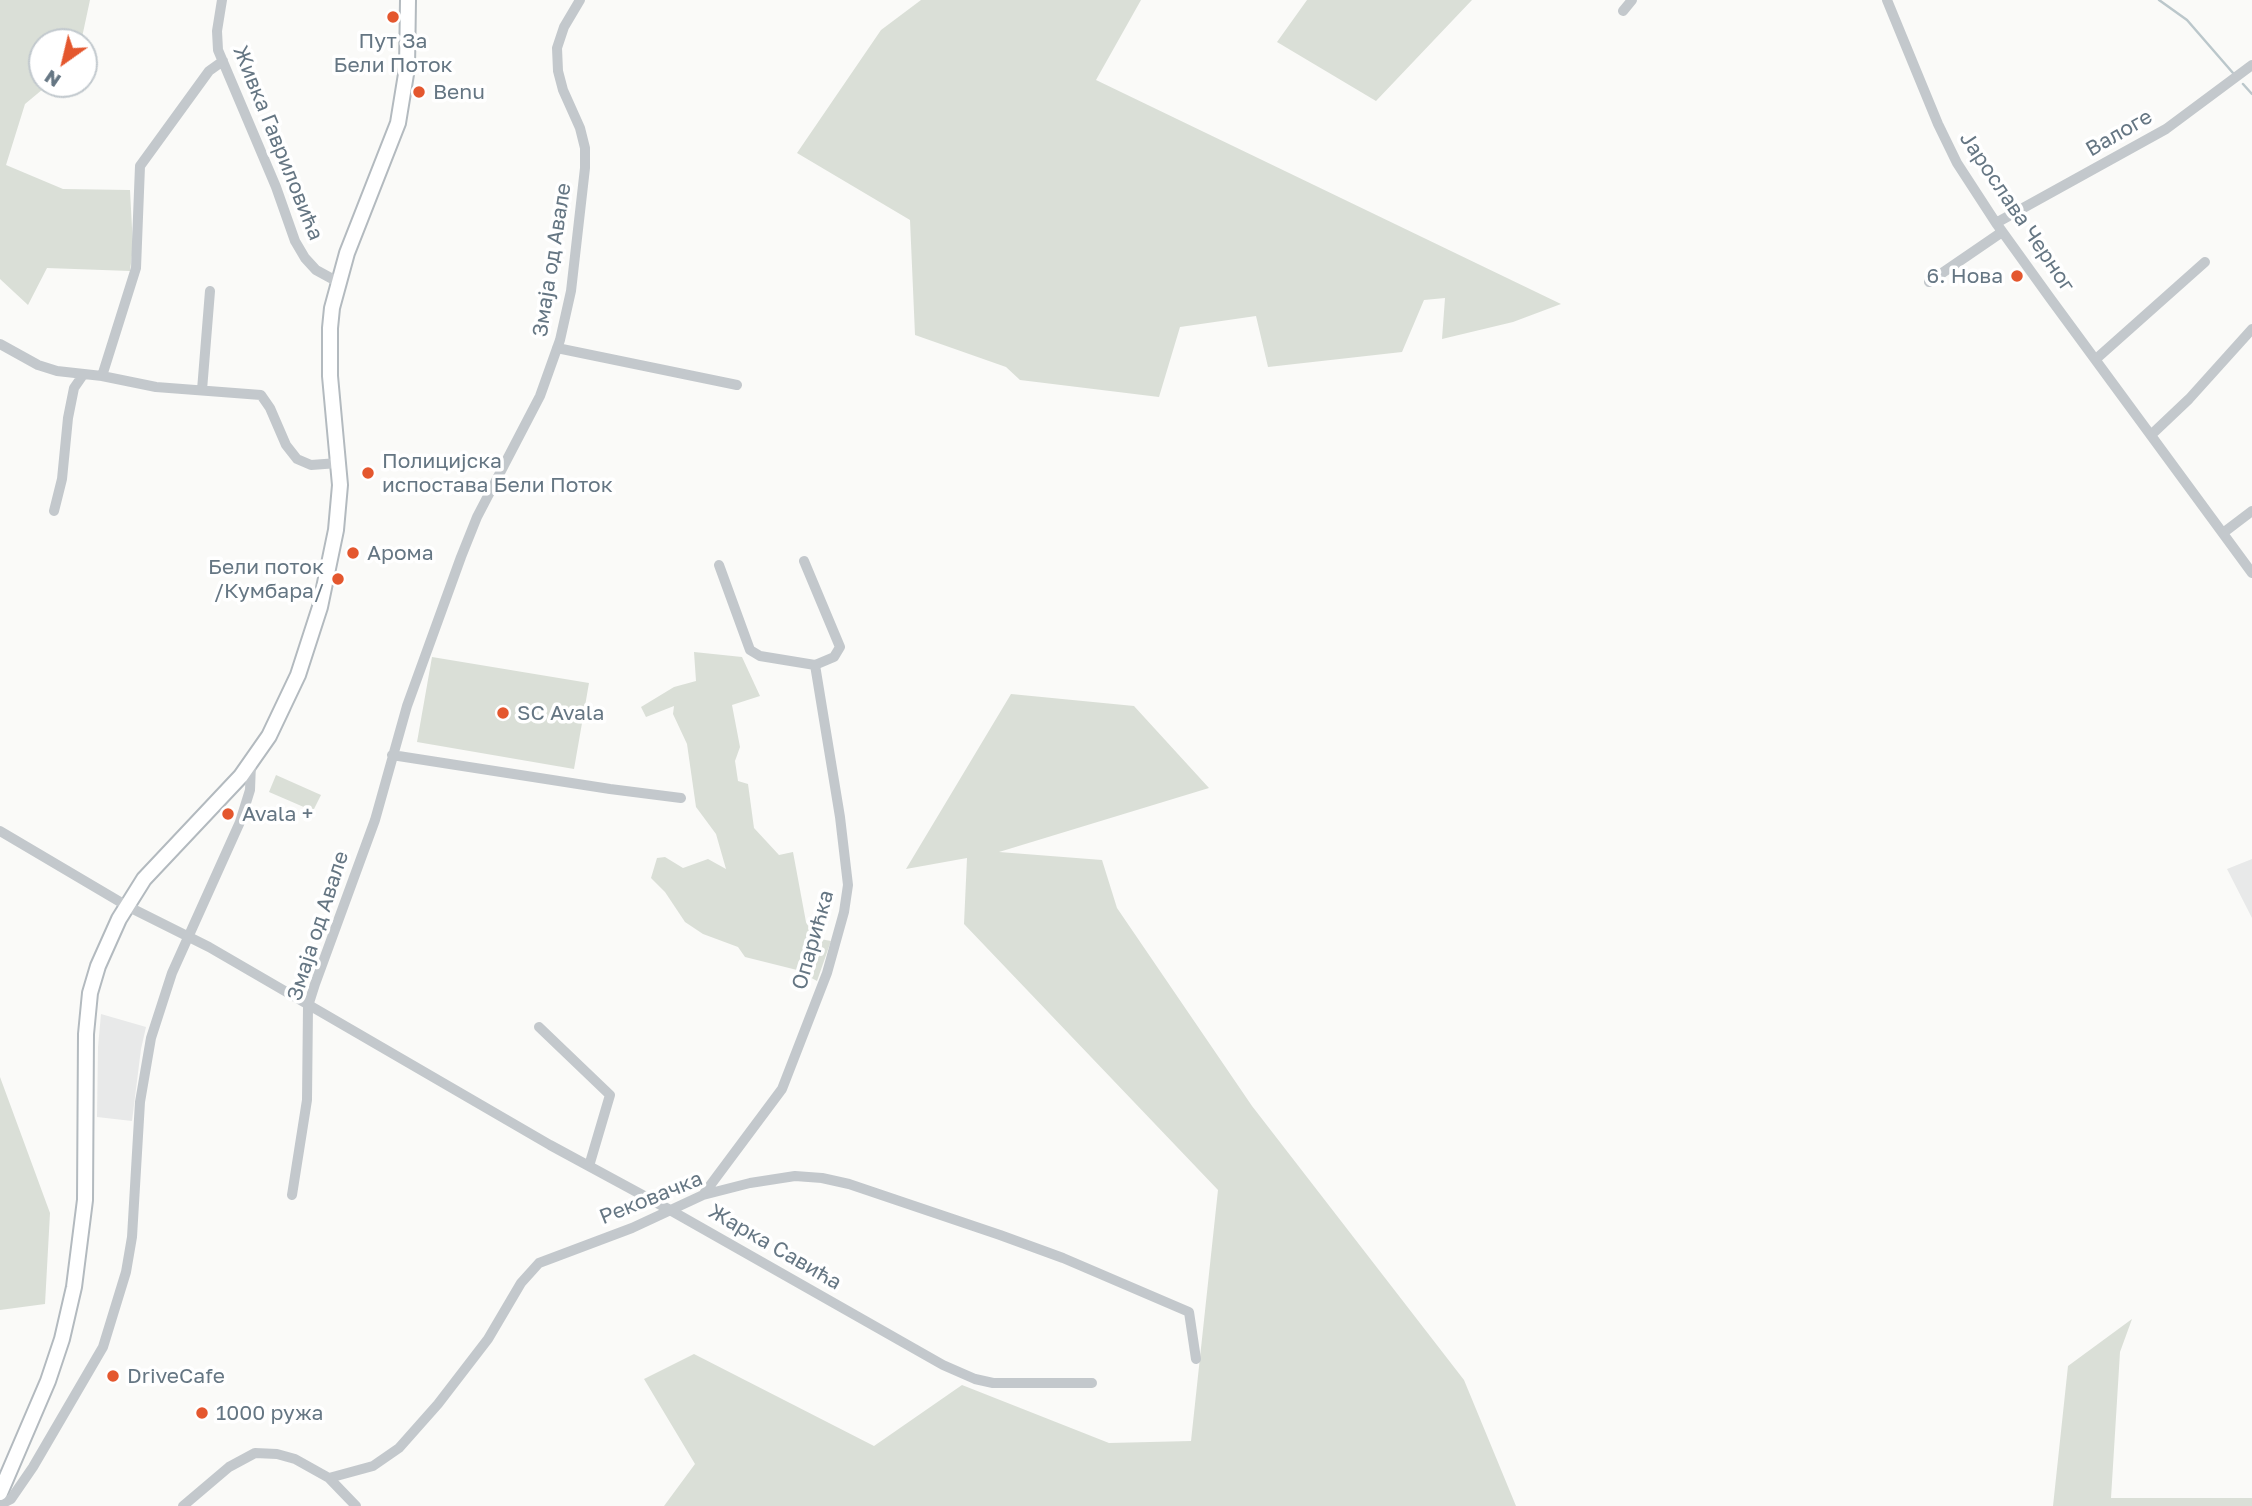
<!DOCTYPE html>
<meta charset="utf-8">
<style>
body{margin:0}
#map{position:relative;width:2252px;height:1506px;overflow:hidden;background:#fafaf8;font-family:"Golos Text",sans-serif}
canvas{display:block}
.north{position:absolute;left:28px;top:28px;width:70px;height:70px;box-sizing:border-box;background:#fff;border:2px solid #c1c8cd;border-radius:50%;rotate:214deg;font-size:19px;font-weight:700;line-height:28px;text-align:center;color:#657683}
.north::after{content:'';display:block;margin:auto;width:24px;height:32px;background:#e4572e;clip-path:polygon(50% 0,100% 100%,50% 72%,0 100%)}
</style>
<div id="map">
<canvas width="2252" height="1506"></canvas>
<div class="north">N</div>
</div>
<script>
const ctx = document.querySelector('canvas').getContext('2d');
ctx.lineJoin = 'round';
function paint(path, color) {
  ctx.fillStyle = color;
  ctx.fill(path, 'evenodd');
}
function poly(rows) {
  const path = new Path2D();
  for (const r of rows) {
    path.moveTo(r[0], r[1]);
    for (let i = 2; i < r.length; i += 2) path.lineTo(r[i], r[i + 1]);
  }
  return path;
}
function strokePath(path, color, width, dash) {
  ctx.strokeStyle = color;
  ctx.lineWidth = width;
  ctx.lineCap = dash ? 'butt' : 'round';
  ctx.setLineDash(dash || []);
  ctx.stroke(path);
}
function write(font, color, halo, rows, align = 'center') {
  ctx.font = font + ' "Golos Text",sans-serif';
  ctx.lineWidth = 7;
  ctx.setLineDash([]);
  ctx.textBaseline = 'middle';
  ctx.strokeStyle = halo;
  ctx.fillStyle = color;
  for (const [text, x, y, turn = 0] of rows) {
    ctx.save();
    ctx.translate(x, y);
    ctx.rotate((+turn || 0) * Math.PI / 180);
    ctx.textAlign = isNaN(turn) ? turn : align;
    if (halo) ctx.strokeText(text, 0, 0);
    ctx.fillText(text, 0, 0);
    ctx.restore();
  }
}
paint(poly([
 [2252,859,2252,918,2227,869],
 [101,1014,146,1027,141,1049,132,1121,97,1117,98,1047]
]), '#e8e9e9');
paint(poly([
 [0,0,90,0,81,42,42,42,42,84,49,84,25,104,6,165,63,189,130,190,133,247,130,271,47,268,28,305,0,279],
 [921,0,1141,0,1096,80,1561,304,1513,322,1442,339,1445,298,1424,300,1402,352,1268,367,1256,316,1180,327,1159,397,1020,380,1006,367,915,335,910,220,797,153,881,30],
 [1307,0,1472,0,1376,101,1277,42],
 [694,652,742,657,760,696,732,705,740,747,735,761,738,781,748,784,754,828,779,855,793,852,806,922,815,938,831,941,817,981,797,970,745,957,738,947,703,934,685,922,665,892,651,878,657,858,665,857,683,868,708,859,726,869,716,834,696,807,687,744,673,714,674,706,646,717,641,707,674,687,696,681],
 [432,657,589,683,574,769,417,742],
 [1011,694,1134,706,1209,788,999,852,1102,860,1117,908,1252,1106,1464,1380,1516,1506,664,1506,695,1464,644,1379,694,1354,874,1446,962,1385,1109,1443,1191,1441,1218,1190,964,924,967,858,906,869],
 [276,775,321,795,313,811,269,792],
 [0,1077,50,1213,45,1304,0,1310],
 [2132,1319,2120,1352,2111,1498,2252,1498,2252,1506,2053,1506,2068,1366]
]), '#dadfd7');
strokePath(poly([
 [2159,0,2187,20,2233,73],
 [2243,84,2252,94]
]), '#bbc7cb', 2.5);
const secondary = poly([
 [0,1493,48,1381,62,1339,74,1287,85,1200,86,1034,90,993,98,966,119,919,144,879,241,776,269,736,298,675,320,607,336,530,340,485,330,376,330,328,332,308,347,253,398,123,407,68,408,0]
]);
strokePath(secondary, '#b3babf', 18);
strokePath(poly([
 [222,0,217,31,218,50,276,187,295,241,305,258,316,270,338,282],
 [1887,0,1938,124,1957,163,1996,223,2050,298,2252,573],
 [1623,11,1632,0],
 [1996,223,2166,129,2252,65],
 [1929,282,2002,232],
 [0,344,38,365,57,371,102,376,156,387,261,395,270,408,286,445,297,459,311,465,338,463],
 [557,348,737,385],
 [2096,359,2205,262],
 [102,376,136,268,140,166,209,71,223,61],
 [202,390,210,291],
 [2151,435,2189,399,2252,329],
 [54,511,62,479,68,418,74,388,83,375],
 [2223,533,2252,511],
 [719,565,750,650,760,656,815,665,834,657,840,647,804,561],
 [392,755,610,789,681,798],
 [0,831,127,906,209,947,550,1145,670,1210,943,1365,975,1379,993,1383,1092,1383],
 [539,1027,610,1095,589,1166],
 [292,1195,307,1100,308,1006,315,984,375,820,407,706,461,557,477,517,540,396,560,340,571,291,585,168,585,148,580,128,563,90,558,71,557,48,564,27,580,0],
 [703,1195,782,1089,827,973,844,912,848,885,840,817,815,665],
 [329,1478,356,1506],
 [0,1502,3,1503,11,1499,33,1467,103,1347,126,1272,132,1237,140,1102,151,1038,172,973,240,822,250,790,251,763],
 [183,1506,229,1467,255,1453,277,1454,295,1459,329,1478,373,1466,399,1448,438,1404,488,1339,521,1283,539,1263,632,1228,703,1195,750,1183,795,1176,822,1178,849,1184,1000,1235,1063,1258,1189,1312,1196,1359]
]), '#c3c8cc', 10);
strokePath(secondary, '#fff', 14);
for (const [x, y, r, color] of [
 [393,17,7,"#e4572e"],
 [419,92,7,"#e4572e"],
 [2017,276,7,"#e4572e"],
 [368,473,7,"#e4572e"],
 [353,553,7,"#e4572e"],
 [338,579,7,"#e4572e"],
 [503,713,7,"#e4572e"],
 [228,814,7,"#e4572e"],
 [113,1376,7,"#e4572e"],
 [202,1413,7,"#e4572e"]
]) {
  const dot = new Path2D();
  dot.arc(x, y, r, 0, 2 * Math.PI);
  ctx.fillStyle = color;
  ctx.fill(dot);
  strokePath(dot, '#fff', 2.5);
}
write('21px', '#657683', '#fff', [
 ["Пут За",393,41,"center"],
 ["Бели Поток",393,65,"center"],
 ["Benu",433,92],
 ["6. Нова",2003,276,"right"],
 ["Полицијска",382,461],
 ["испостава Бели Поток",382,485],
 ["Арома",367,553],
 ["Бели поток",324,567,"right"],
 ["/Кумбара/",324,591,"right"],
 ["SC Avala",517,713],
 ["Avala +",242,814],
 ["DriveCafe",127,1376],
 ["1000 ружа",216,1413]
], 'left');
write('21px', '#657683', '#fff', [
 ["Валоге",2119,133,-30],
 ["Живка Гавриловића",278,143,68],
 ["Јарослава Черног",2017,212,56],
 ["Змаја од Авале",552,260,-81],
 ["Змаја од Авале",318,926,-72],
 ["Опарићка",813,940,-74],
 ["Рековачка",651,1198,-22],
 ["Жарка Савића",775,1247,30]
]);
</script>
